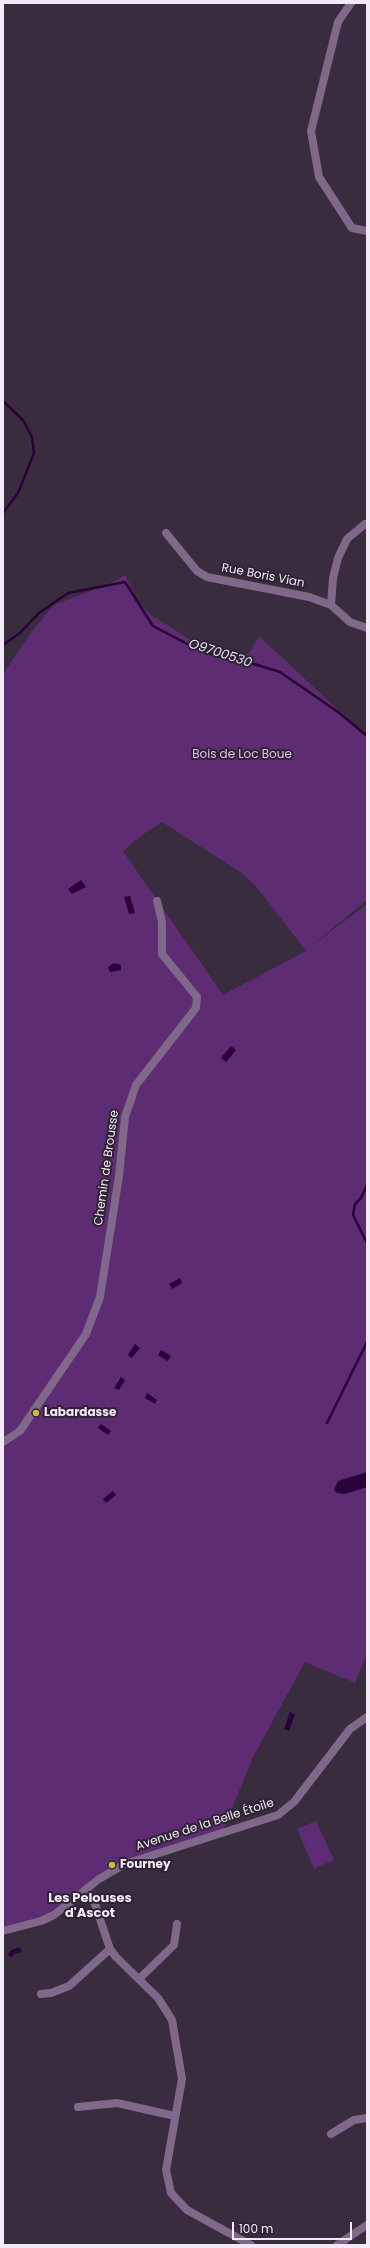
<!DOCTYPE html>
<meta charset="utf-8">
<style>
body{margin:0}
#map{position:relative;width:370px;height:2248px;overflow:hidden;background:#392c3e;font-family:Poppins,sans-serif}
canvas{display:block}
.frame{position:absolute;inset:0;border:4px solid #f2eaf6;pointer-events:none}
.scale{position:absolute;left:232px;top:2222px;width:120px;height:18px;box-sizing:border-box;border:2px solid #f2eaf6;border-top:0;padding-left:5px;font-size:12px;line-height:14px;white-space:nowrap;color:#f2eaf6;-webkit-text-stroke:3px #2e2234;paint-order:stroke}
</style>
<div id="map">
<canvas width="370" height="2248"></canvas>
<div class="frame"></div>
<div class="scale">100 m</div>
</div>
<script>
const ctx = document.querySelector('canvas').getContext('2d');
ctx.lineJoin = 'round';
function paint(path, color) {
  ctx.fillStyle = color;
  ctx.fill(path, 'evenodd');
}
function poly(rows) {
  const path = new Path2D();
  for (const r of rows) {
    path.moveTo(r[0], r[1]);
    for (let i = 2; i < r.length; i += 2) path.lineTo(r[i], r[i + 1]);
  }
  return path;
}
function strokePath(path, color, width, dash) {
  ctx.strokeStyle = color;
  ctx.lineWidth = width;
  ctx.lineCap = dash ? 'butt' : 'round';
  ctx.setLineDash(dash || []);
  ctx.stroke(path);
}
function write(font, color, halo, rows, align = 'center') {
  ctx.font = font + ' Poppins,sans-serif';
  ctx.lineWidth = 4;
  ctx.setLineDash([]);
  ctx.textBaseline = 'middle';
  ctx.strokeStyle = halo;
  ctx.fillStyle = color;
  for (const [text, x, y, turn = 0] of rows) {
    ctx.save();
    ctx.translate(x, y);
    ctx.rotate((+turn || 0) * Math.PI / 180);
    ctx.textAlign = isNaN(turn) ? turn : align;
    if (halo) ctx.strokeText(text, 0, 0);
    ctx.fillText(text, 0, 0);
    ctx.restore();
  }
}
paint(poly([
 [125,575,137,600,151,615,194,642,227,657,249,654,259,636,367,737,367,900,309,948,367,904,367,1653,355,1683,305,1662,253,1757,222,1833,125,1864,65,1908,3,1931,3,674,32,631,54,605,111,583],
 [162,822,240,872,255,885,306,951,223,995,123,851,142,835],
 [316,1821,334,1860,314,1869,297,1829]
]), '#5e2c72');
paint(poly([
 [81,880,86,887,72,894,68,889],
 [130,896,135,913,129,914,124,897],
 [114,963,121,965,121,970,110,972,108,967],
 [231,1046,236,1050,226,1062,221,1058],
 [180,1278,182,1283,172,1289,169,1284],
 [135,1344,140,1348,132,1358,128,1355],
 [161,1350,171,1356,168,1361,158,1355],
 [121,1377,125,1380,119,1390,114,1388],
 [147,1393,157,1400,155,1404,145,1398],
 [101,1424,111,1431,108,1435,98,1428],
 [367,1472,367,1487,345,1494,337,1493,334,1490,338,1481],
 [113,1491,116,1495,106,1503,103,1499],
 [290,1712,295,1714,289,1731,284,1729],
 [20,1947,22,1952,14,1954,12,1957,8,1955,11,1950]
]), '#2a0138');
strokePath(poly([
 [3,401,23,420,32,437,34,453,18,493,3,513],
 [3,645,20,633,39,613,68,593,125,582,153,626,199,650,226,659,254,664,280,672,338,712,367,736],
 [367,1185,361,1198,355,1204,353,1215,367,1243],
 [327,1423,367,1342]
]), '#2a0138', 2.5);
strokePath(poly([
 [351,3,338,22,311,131,319,177,352,228,367,231],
 [166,533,197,571,207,577,309,597,331,605,350,622,367,628],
 [331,605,333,578,338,558,347,539,365,524],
 [3,1442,20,1431,86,1334,100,1297,119,1176,125,1117,136,1085,196,1008,197,997,162,954,162,922,157,901],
 [85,1890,93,1898,110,1949,116,1957,158,1998,172,2020,182,2079,166,2170,171,2193,187,2210,251,2245],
 [3,1931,41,1921,54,1915,99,1879,125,1864,278,1815,294,1802,350,1729,367,1717],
 [139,1979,174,1945,177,1924],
 [41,1994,51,1993,69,1986,110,1949],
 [78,2107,117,2103,175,2116],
 [331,2134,354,2120,367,2118],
 [337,2245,367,2225]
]), '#7f6889', 8);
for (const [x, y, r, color] of [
 [36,1413,4,"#c5bc3d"],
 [112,1865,4,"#c5bc3d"]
]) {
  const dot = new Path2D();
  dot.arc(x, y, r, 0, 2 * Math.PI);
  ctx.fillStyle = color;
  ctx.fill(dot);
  strokePath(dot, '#2e2234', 1.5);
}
write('12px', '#f2eaf6', '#2e2234', [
 ["Rue Boris Vian",263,576,11],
 ["Chemin de Brousse",107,1168,-82],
 ["Avenue de la Belle Étoile",205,1825,-18]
]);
write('12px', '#e9bffc', '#2e2234', [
 ["Bois de Loc Boue",242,755]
]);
write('bold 12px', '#f2eaf6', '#2e2234', [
 ["Labardasse",44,1413],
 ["Fourney",120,1865]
], 'left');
write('italic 13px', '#ecdef3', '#2e2234', [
 ["O9700530",220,654,18]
]);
write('bold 13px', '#f2eaf6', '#2e2234', [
 ["Les Pelouses",90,1899],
 ["d'Ascot",90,1914]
]);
</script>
